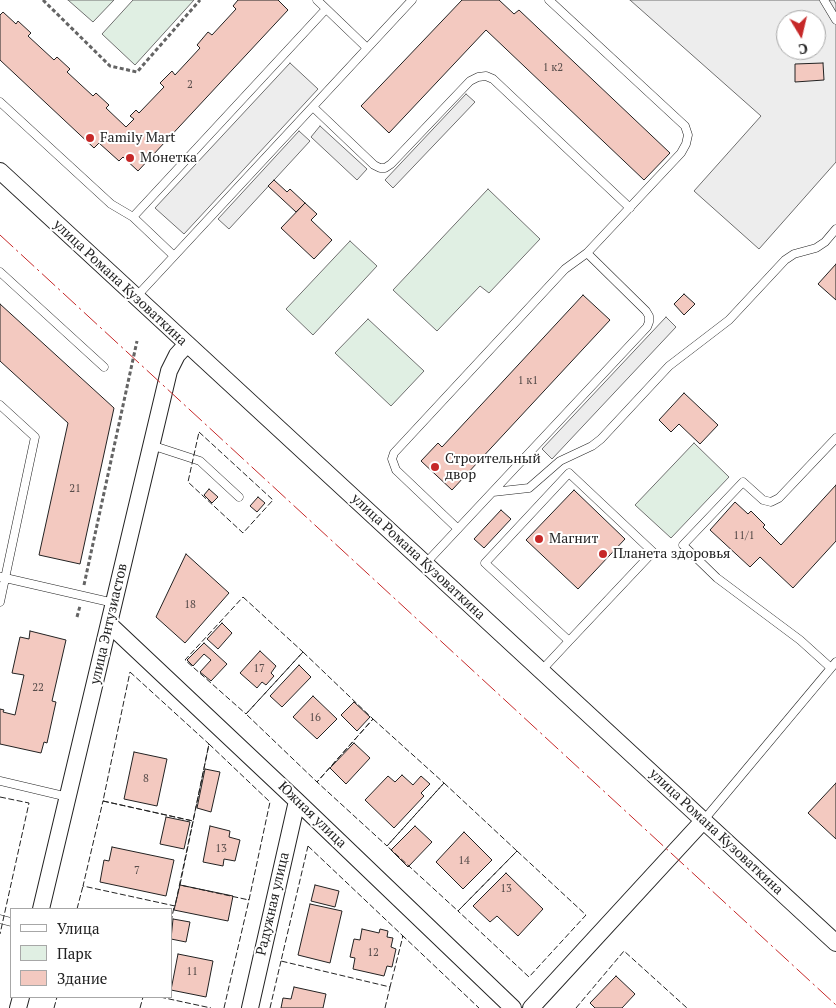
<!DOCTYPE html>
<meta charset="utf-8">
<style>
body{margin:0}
#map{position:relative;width:836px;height:1008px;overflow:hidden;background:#fff;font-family:"PT Serif",serif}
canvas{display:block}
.legend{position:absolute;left:10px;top:908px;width:162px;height:90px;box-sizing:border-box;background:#fff;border:1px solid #a7a7a7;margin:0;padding:6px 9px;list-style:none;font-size:15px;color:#222}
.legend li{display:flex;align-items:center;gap:10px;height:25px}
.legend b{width:25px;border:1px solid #a7a7a7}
.north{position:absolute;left:776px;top:10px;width:50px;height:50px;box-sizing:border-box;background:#fff;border:1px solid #a7a7a7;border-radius:50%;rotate:171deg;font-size:14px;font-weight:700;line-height:20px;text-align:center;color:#222}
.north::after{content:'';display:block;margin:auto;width:18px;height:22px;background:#c62828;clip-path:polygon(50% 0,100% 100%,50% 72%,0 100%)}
</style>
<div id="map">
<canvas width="836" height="1008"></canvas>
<ul class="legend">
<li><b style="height:6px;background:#fff"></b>Улица</li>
<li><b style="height:14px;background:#e0efe3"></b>Парк</li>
<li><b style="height:14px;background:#f3c9c0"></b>Здание</li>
</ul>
<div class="north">С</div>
</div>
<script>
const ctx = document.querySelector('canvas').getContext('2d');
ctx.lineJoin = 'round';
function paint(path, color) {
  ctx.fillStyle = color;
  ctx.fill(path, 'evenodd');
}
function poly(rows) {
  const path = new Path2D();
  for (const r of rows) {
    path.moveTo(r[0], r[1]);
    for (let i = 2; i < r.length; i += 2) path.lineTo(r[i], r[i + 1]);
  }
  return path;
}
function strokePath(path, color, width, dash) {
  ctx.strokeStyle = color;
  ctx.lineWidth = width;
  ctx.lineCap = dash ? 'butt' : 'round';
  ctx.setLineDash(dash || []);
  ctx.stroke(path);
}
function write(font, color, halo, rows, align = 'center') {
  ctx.font = font + ' "PT Serif",serif';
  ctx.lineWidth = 4;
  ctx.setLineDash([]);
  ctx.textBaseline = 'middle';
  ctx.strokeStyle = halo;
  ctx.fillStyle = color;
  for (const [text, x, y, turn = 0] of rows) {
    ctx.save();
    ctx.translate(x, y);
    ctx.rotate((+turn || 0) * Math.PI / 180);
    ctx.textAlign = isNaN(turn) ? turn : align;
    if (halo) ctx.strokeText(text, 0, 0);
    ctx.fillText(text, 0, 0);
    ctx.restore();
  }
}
const green = poly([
 [68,0,114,0,93,22,68,0],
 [133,0,194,0,135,65,102,34,133,0],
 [488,189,540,239,489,293,480,286,437,331,393,290,488,189],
 [350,241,377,266,313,335,286,309,350,241],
 [368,319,424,371,391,406,335,353,368,319],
 [694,443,729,477,671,538,635,505,694,443]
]);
paint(green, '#e0efe3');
strokePath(green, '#6f6f6f', 1);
const parking = poly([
 [630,0,834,0,836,4,836,162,759,249,694,191,761,116,630,0],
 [786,20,816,20,816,50,786,50,786,20],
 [290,63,318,89,184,234,155,208,290,63],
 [466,94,475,102,393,188,385,180,466,94],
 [320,126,367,169,357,180,311,137,320,126],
 [299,131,310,141,229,229,218,219,299,131],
 [666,317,676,327,552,459,542,449,666,317]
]);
paint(parking, '#ededed');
strokePath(parking, '#6f6f6f', 1);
const building = poly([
 [238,0,278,0,288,10,138,171,123,157,119,161,99,143,94,148,0,60,0,15,3,12,16,24,18,21,31,33,28,36,54,60,57,57,70,69,67,72,93,96,96,93,109,105,106,108,126,127,134,119,130,116,136,110,139,113,164,87,160,83,172,71,175,75,200,48,197,45,208,32,212,35,236,9,233,6,238,0],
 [462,0,499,0,514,14,519,10,670,153,644,180,486,30,389,133,361,106,462,0],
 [823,63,824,80,795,82,795,64,823,63],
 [274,180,287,192,290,189,305,203,296,212,268,186,274,180],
 [305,203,317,214,311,220,332,240,314,259,281,228,305,203],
 [836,264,836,300,818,284,836,264],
 [684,294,695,304,684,315,674,304,684,294],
 [583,295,610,320,452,490,421,461,438,443,442,447,583,295],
 [0,304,114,408,80,564,39,555,68,423,0,361,0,304],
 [684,393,718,425,700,444,679,424,671,432,659,420,684,393],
 [836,485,836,541,793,588,760,557,750,567,710,530,735,502,748,514,751,511,765,525,763,527,781,545,836,485],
 [209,489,218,497,212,503,204,495,209,489],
 [574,490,625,539,578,589,526,540,574,490],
 [258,497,265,503,257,512,250,506,258,497],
 [501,510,511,519,484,548,474,539,501,510],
 [186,554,229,593,185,643,156,617,186,554],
 [222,623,232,633,218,649,207,639,222,623],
 [30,631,66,640,52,701,56,702,47,743,44,742,41,753,0,744,0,709,4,710,3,712,15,715,24,675,12,673,20,637,29,639,30,631],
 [204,643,227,664,211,681,200,672,211,660,204,654,193,666,187,660,204,643],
 [260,651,276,666,271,673,274,676,266,685,262,682,257,688,240,673,260,651],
 [299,665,311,677,282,707,270,696,299,665],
 [313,696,337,719,317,739,293,717,313,696],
 [354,702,370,717,357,731,341,715,354,702],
 [354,743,370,758,346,784,330,768,354,743],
 [134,752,167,759,157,806,124,799,134,752],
 [205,769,220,772,211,812,197,808,205,769],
 [402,775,413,785,421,776,430,784,421,793,424,796,394,828,365,800,388,776,395,782,402,775],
 [836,783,836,839,808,813,836,783],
 [166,817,190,822,184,849,160,844,166,817],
 [210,826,230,831,229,837,240,840,235,861,224,859,223,866,203,862,210,826],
 [415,826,432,842,408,867,391,850,415,826],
 [464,832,492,860,463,889,436,862,464,832],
 [112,847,174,860,166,896,100,882,104,860,109,861,112,847],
 [506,873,543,909,518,936,497,916,490,922,473,906,506,873],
 [180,885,233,896,228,921,174,910,180,885],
 [315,885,339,891,335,907,311,901,315,885],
 [310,904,342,911,330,963,298,955,310,904],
 [173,919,190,922,186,942,171,939,173,919],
 [362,929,379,933,380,929,388,931,387,937,393,938,391,947,396,949,392,967,387,966,384,976,353,969,355,958,350,957,354,939,360,940,362,929],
 [178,954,213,961,206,997,171,990,178,954],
 [616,976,635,994,622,1008,595,1008,590,1003,616,976],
 [294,987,326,994,323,1008,281,1008,283,998,291,999,294,987]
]);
paint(building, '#f3c9c0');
strokePath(building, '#222', 1);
const service = poly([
 [317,0,367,48],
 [824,0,836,20],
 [0,102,111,204,133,217,326,9],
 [313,107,374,165,380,168,385,168,391,164,470,81,478,77,486,76,493,79,630,208],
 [133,217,174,256],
 [0,272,104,367],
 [136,297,412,0],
 [0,405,35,437,0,602],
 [151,445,200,461,239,497],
 [493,492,529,488,560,461,592,446,601,439,669,366,729,320,785,260,794,254,816,248,825,242,836,229],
 [458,529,396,470,392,459,394,453,565,269,587,253,681,153,686,144,688,135,685,126,549,0],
 [425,564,647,327,649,322,649,316,646,311,587,253],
 [1,577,114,603],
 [831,668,800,640,717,578,683,545,743,482,763,500,771,502,779,498,836,438],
 [541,671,569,641,653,552,569,473,485,563,569,641],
 [0,781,68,797],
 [703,821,836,662],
 [0,919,11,922]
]);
const minor = poly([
 [0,171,836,943],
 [109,624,297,801,513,1008],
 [41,909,169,371,177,355,187,344],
 [18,1008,21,997],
 [250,1008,297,801],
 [531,1008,703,821]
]);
strokePath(service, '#222', 9);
strokePath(minor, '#222', 18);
strokePath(poly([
 [43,0,110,66,137,72,200,0],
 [84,585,137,341],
 [77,617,80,606]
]), '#646464', 3, [4, 2.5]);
strokePath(service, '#fff', 8);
strokePath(minor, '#fff', 16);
strokePath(poly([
 [199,432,273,500,243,533,188,482,199,432],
 [243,597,303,652,246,714,185,660,243,597],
 [303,652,373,719,317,782,246,714,303,652],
 [130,672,209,744,193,821,103,801,130,672],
 [373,719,444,783,387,846,317,782,373,719],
 [209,744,270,802,249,900,180,885,209,744],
 [444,783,517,851,458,911,387,846,444,783],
 [0,797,29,803,0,934],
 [103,801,193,821,175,906,83,886,103,801],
 [308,846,403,936,390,987,281,961,308,846],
 [517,851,586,915,529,977,458,911,517,851],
 [77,909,83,886],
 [171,922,174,907],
 [402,937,403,936,479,1008],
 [160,997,211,1008],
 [54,1008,57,997],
 [140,1008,143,997],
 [224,1008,249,900,248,899],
 [270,1008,281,961,283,961],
 [385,1008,390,987],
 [576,1008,624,951,687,1008]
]), '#222', 1, [6, 2.5]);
strokePath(poly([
 [0,235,836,1005]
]), '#c62828', 1, [18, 4, 2.5, 4]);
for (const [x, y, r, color] of [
 [90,138,5,"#c62828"],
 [130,158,5,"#c62828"],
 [435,467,5,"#c62828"],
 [539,539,5,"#c62828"],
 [603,554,5,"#c62828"]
]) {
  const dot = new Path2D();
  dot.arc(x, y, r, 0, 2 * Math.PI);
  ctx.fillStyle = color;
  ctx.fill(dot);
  strokePath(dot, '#fff', 2);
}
write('11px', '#564c4a', null, [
 ["1 к2",553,68],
 ["2",190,85],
 ["1 к1",528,381],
 ["21",75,489],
 ["11/1",744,536],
 ["18",190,605],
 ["17",259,669],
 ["22",38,688],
 ["16",315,718],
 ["8",146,779],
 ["13",221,849],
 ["14",464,861],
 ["7",137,871],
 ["13",506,889],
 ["12",373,953],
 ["11",192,972]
]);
write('14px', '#222', '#fff', [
 ["Family Mart",100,138],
 ["Монетка",140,158],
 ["Строительный",445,459],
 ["двор",445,475],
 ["Магнит",549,539],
 ["Планета здоровья",613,554]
], 'left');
write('14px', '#222', '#fff', [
 ["улица Романа Кузоваткина",120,283,43],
 ["улица Романа Кузоваткина",418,557,43],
 ["улица Энтузиастов",109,624,-77],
 ["Южная улица",312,815,44],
 ["улица Романа Кузоваткина",716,832,43],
 ["Радужная улица",273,904,-77]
]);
</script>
